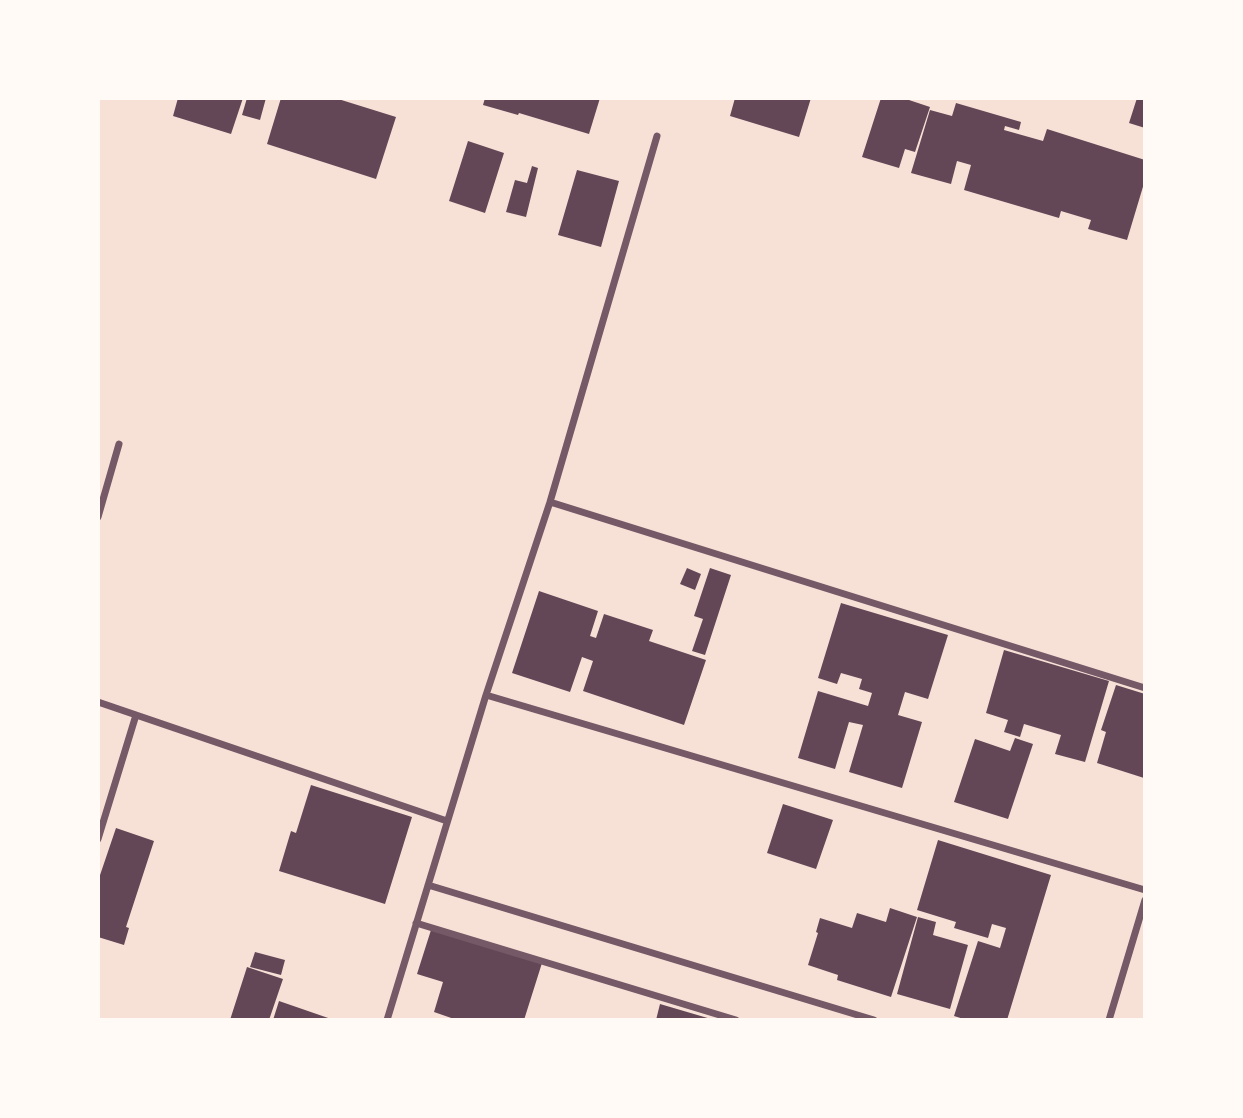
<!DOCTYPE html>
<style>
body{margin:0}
#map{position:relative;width:1243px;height:1118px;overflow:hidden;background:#f7e1d7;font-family:Cabin,sans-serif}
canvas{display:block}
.frame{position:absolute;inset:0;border:100px solid #fffaf5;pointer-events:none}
</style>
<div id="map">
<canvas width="1243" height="1118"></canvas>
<div class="frame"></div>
</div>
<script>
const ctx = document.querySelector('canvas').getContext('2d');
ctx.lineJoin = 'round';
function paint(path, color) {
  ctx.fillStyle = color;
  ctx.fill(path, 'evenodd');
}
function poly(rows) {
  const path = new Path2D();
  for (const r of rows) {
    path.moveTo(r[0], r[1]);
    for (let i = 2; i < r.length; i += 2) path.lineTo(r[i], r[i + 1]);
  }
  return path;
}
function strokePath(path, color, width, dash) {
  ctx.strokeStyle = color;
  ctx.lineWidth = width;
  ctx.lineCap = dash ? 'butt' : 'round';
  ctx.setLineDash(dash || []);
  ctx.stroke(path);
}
paint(poly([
 [178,98,243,98,231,134,173,116],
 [247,98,266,98,260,120,242,115],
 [281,98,335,98,396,117,376,179,267,144],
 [485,98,600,98,589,134,519,113,518,115,483,105],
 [735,98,811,98,799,137,730,116],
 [881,98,903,98,930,107,915,152,905,149,899,168,862,157],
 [1137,98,1145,98,1145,128,1129,123],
 [956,103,1021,122,1019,130,1005,126,1004,130,1043,141,1047,129,1145,160,1145,180,1127,240,1088,229,1091,220,1061,211,1059,218,964,190,971,165,957,161,951,184,911,173,930,110,952,116],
 [468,141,504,153,485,213,449,201],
 [532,166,538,168,526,217,506,212,515,180,527,183],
 [577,170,619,181,601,247,558,235],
 [687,568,701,574,695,590,680,584],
 [710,568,731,575,705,655,692,651,703,619,694,616],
 [539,591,598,611,590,636,596,638,604,614,653,630,649,641,706,660,684,725,583,691,593,661,582,657,570,692,512,673],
 [841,603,948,635,928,699,905,692,898,715,922,722,902,788,849,772,863,725,849,722,835,769,798,758,818,691,868,706,872,693,859,689,862,679,841,673,837,684,818,678],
 [1004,650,1109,681,1085,762,1055,754,1061,735,1024,724,1020,737,1004,732,1008,720,986,713],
 [1116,685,1145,694,1144,778,1097,763,1106,732,1101,730],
 [1015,738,1033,744,1008,819,954,802,975,739,1010,751],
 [311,785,412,817,385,904,279,871,291,831,296,833],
 [783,804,833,820,816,869,767,853],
 [116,828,154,841,126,927,129,928,124,945,98,937,98,881],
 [938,840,1051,875,1007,1020,967,1020,954,1016,978,941,1000,948,1006,928,992,924,988,938,954,928,956,922,917,910],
 [890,908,917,917,891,997,837,980,838,975,808,965,818,933,816,932,820,918,852,928,857,913,886,922],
 [918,917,936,922,933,935,968,945,950,1009,897,994],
 [431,930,542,963,524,1020,457,1020,434,1012,443,982,417,974],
 [255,952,285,960,281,975,250,967],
 [247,967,283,979,269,1020,230,1020],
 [279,1001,334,1020,273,1020],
 [660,1004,711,1019,711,1020,656,1020]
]), '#644757');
strokePath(poly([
 [550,502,1145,688],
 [98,517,119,444],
 [486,695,1145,890],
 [98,702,447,821],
 [98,839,136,715],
 [428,885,874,1020],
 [416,923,736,1020],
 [387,1020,486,695,550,502,657,136],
 [1109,1020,1145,900]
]), '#755966', 7);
</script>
